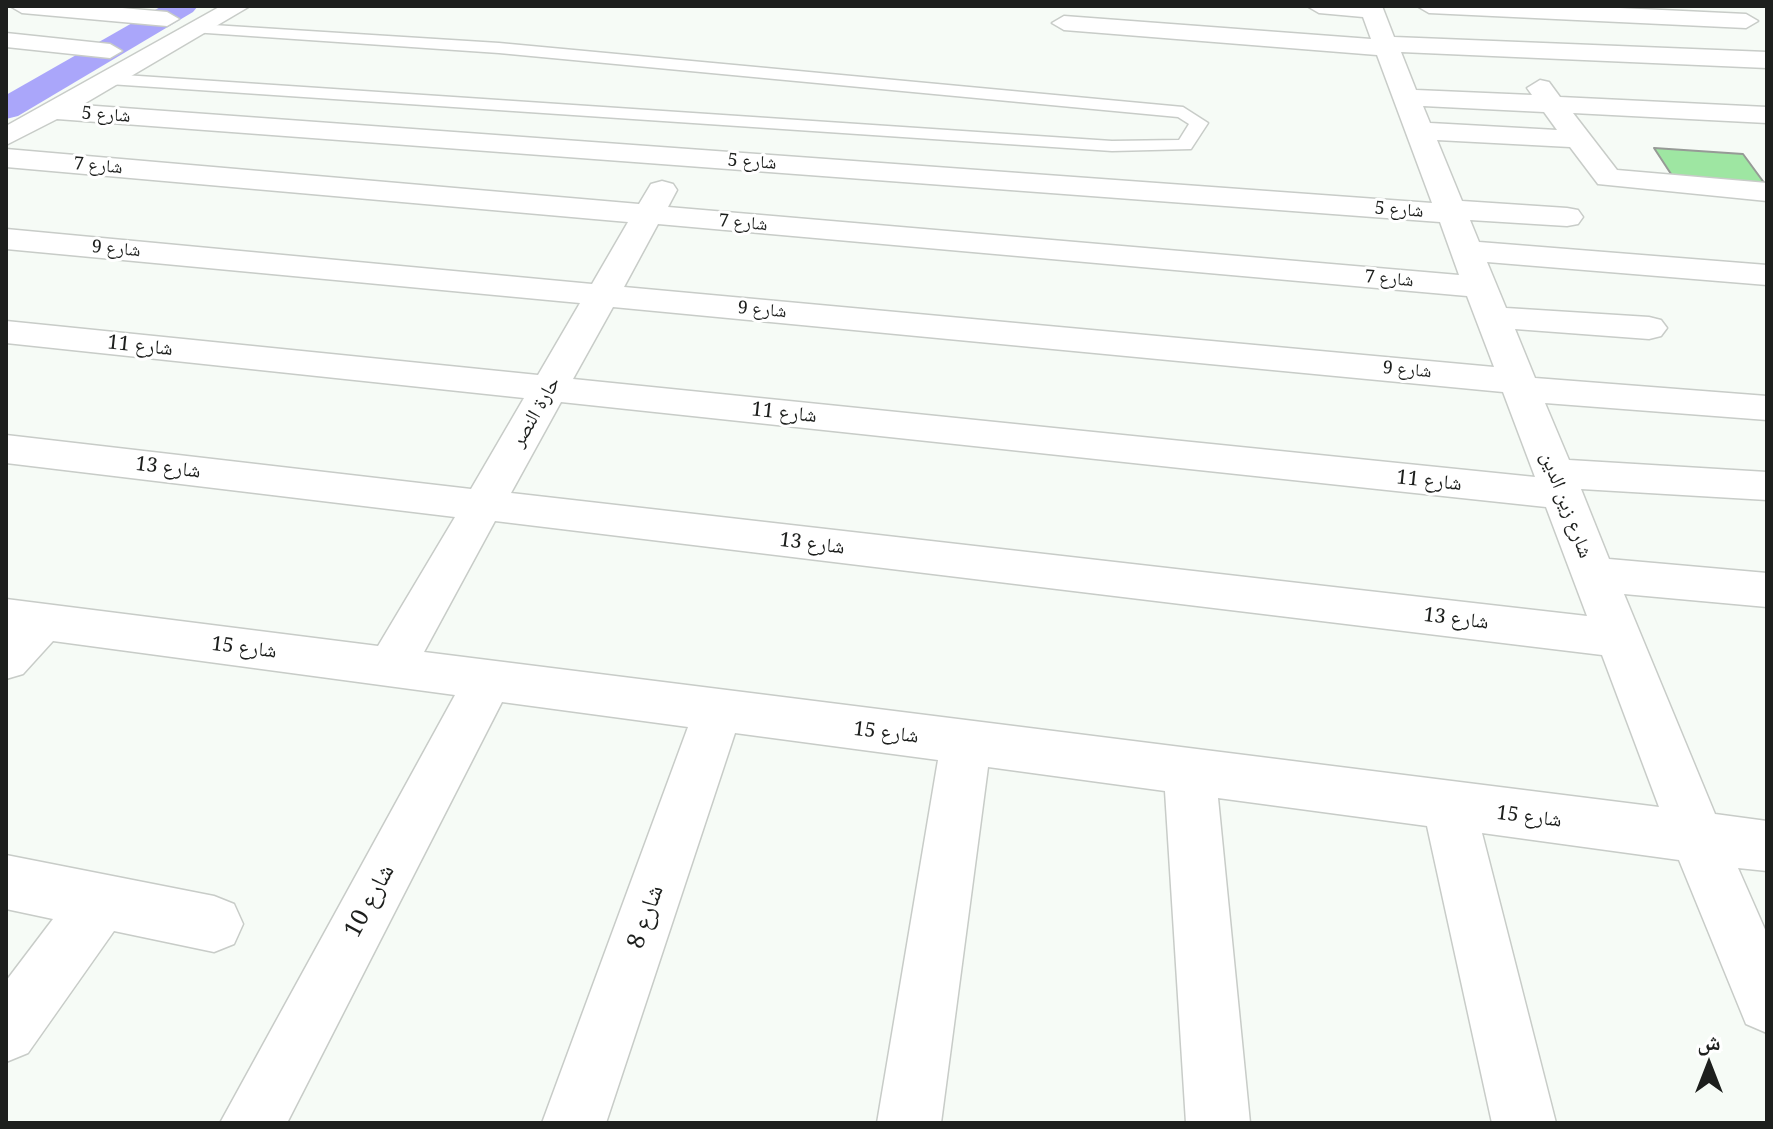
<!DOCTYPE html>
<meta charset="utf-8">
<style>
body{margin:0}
#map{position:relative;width:1773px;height:1129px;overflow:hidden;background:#f6fbf6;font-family:"Noto Serif","Noto Naskh Arabic",serif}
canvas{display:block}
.frame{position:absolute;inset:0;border:8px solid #1d1f1d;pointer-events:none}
.north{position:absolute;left:1669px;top:1025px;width:80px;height:80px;-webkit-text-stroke:6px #fff;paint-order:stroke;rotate:0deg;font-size:22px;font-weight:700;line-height:32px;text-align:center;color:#1d1f1d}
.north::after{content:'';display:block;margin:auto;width:28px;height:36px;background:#1d1f1d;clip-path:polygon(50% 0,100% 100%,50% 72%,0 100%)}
</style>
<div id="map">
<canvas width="1773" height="1129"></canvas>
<div class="frame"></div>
<div class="north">ش</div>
</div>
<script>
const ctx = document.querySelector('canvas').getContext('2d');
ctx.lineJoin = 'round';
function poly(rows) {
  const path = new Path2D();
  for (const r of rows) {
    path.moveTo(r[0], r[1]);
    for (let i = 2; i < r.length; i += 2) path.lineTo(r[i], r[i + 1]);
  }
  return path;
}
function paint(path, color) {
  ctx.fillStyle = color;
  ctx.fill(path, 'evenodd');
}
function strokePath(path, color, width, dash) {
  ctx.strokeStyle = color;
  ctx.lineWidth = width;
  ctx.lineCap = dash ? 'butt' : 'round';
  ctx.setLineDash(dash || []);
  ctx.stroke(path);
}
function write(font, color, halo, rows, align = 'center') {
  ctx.font = font + ' "Noto Serif","Noto Naskh Arabic",serif';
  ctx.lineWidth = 6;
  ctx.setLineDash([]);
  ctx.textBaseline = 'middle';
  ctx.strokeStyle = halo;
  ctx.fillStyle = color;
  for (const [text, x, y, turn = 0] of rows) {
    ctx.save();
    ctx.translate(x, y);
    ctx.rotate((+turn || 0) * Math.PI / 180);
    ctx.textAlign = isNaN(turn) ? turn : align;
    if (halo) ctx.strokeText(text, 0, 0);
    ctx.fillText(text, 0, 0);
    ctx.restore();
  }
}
paint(poly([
 [162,6,198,6,193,12,18,116,6,119,6,95,162,6]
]), '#aaa6fa');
const building = poly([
 [1654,148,1743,154,1765,184,1673,177,1654,148]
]);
paint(building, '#9ee6a2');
strokePath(building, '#969a96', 2);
const lane = poly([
 [197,24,499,43,1183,107,1208,123,1191,149,1112,151,109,84,101,79,109,74,1112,141,1179,140,1189,124,1178,117,499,53,192,32,192,26,197,24]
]);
const street = poly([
 [10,6,100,6,167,12,179,19,167,26,22,13,10,6],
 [221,6,250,6,82,105,1432,203,1377,55,1064,30,1052,23,1064,16,1371,39,1363,17,1319,13,1307,6,1382,6,1394,37,1767,52,1767,68,1401,52,1416,90,1532,95,1527,88,1540,80,1549,82,1560,97,1767,107,1767,123,1573,113,1617,170,1767,183,1767,201,1598,184,1570,147,1437,140,1462,201,1567,208,1578,210,1583,217,1578,224,1567,226,1470,220,1479,242,1767,265,1767,285,1487,262,1506,308,1649,317,1661,320,1667,328,1661,336,1649,339,1515,329,1535,378,1767,396,1767,420,1545,403,1569,460,1767,472,1767,500,1581,489,1609,559,1767,573,1767,607,1624,594,1715,814,1767,821,1767,871,1738,868,1767,934,1767,1033,1746,1024,1679,860,1482,833,1556,1123,1492,1123,1427,826,1218,798,1250,1123,1186,1123,1165,791,988,767,941,1123,877,1123,938,760,735,733,606,1123,542,1123,688,727,502,702,287,1123,220,1123,455,695,53,641,23,674,6,679,6,599,378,646,455,517,6,463,6,435,471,489,524,398,6,343,6,321,538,375,580,303,6,249,6,229,592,284,628,222,6,167,6,149,639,204,651,184,662,181,673,184,677,190,668,207,1459,275,1440,222,57,119,6,145,6,126,221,6],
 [1423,106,1544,112,1557,130,1430,123,1423,106],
 [658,224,1467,296,1494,367,624,287,658,224],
 [613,307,1503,392,1535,477,573,379,613,307],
 [561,402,1546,507,1587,616,511,493,561,402],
 [495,521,1602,655,1659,807,424,652,495,521],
 [1417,6,1578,6,1746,14,1758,21,1746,28,1429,13,1417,6],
 [6,33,110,44,122,51,110,58,6,47,6,33],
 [6,855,214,896,234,904,243,924,234,944,214,952,114,931,28,1053,6,1062,6,981,53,919,6,909,6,855]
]);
strokePath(lane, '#c8ccc8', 3);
strokePath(street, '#c8ccc8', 3);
paint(lane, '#fff');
paint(street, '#fff');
write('18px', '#1d1f1d', '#fff', [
 ["شارع 5",106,115,4],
 ["شارع 5",752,162,4],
 ["شارع 7",98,166,5],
 ["شارع 5",1399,210,4],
 ["شارع 7",743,223,5],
 ["شارع 9",116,249,5],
 ["شارع 7",1389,279,5],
 ["شارع 9",762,310,5],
 ["شارع 9",1407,370,5]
]);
write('20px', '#1d1f1d', '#fff', [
 ["شارع 11",140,346,6],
 ["حارة النصر",536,412,-60],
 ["شارع 11",784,413,6],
 ["شارع 13",168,468,7],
 ["شارع 11",1429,481,6],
 ["شارع زين الدين",1566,505,69],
 ["شارع 13",812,544,7],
 ["شارع 13",1456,619,7],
 ["شارع 15",244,648,7],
 ["شارع 15",886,733,7],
 ["شارع 15",1529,817,7]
]);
write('24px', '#1d1f1d', '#fff', [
 ["شارع 10",370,901,-62],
 ["شارع 8",646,917,-71]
]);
</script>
